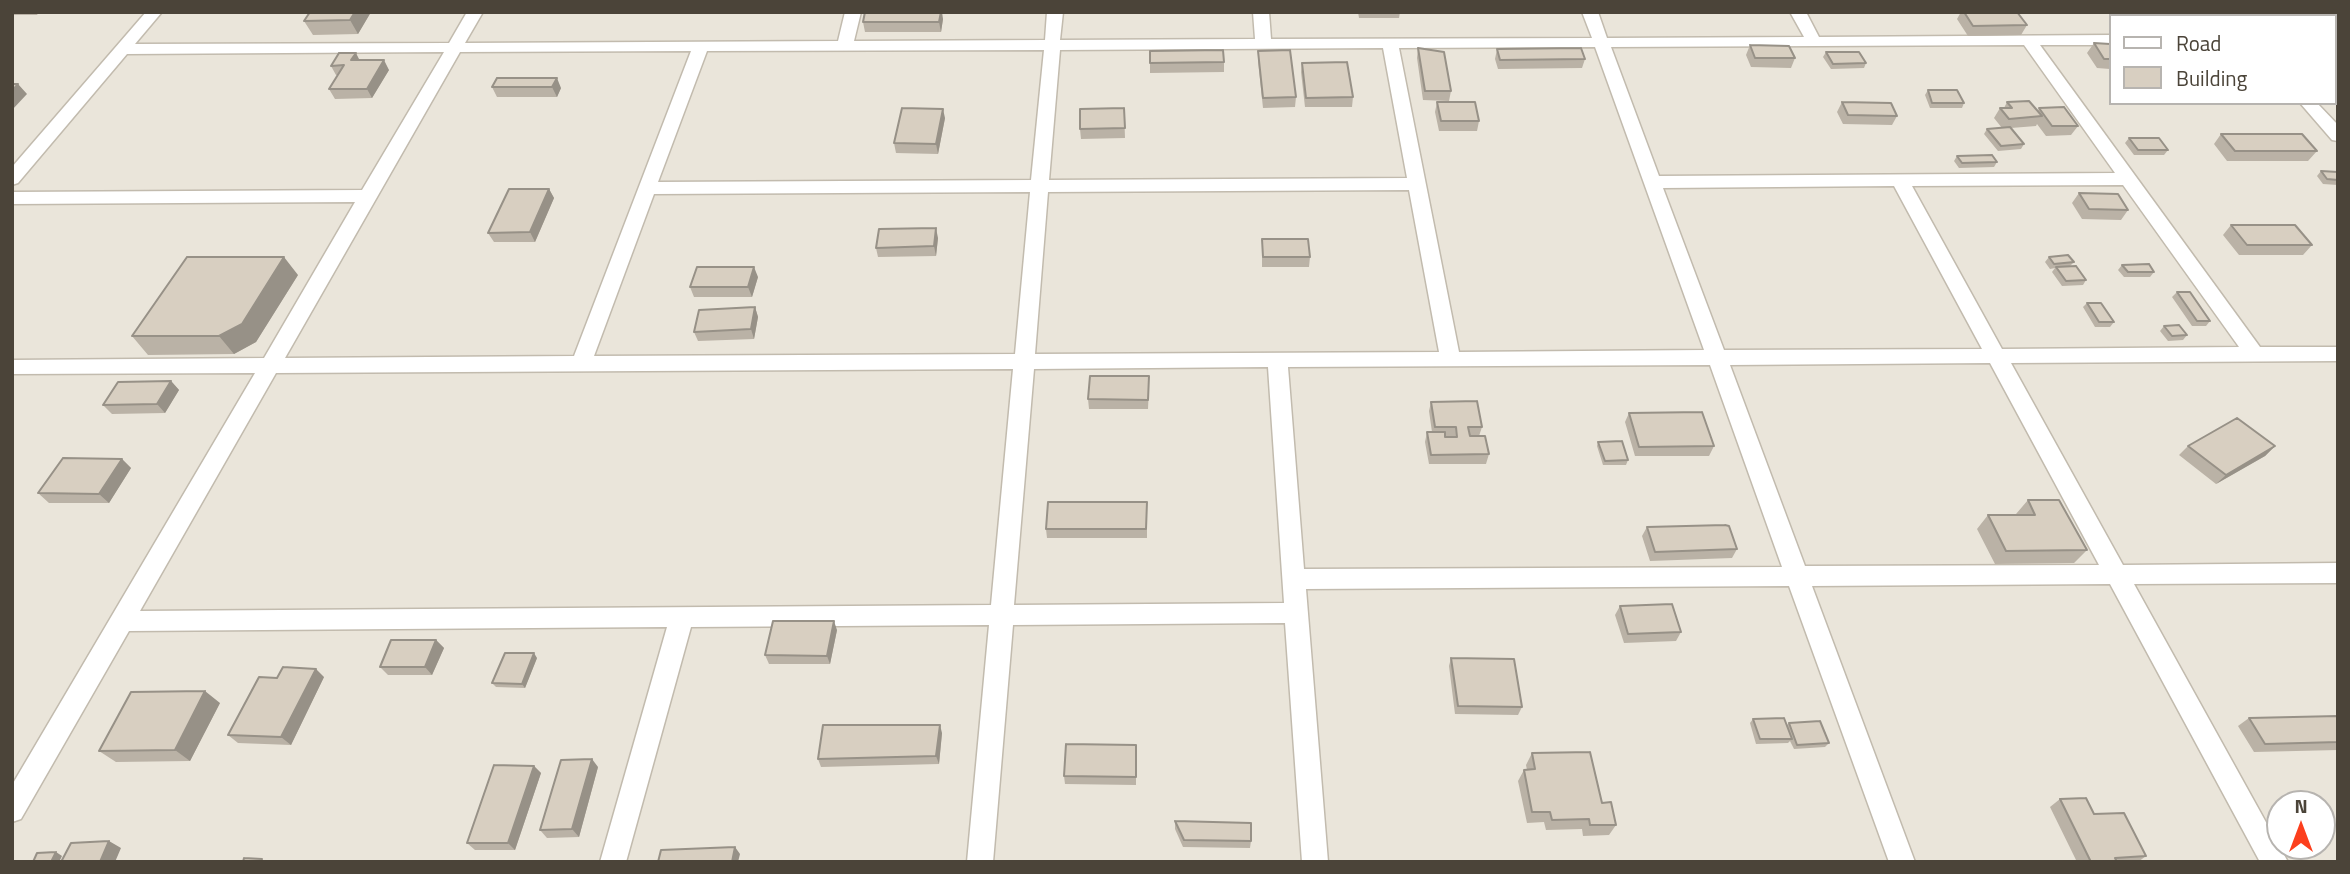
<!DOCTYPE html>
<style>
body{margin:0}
#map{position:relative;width:2350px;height:874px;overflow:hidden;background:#f6f3ec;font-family:"Titillium Web",sans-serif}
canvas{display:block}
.frame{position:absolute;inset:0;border:14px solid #4b4439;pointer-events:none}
.legend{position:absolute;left:2109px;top:14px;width:228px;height:91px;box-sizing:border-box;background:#fff;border:2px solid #b7b4b0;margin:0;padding:9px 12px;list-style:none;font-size:21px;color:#4b4439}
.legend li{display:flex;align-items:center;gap:14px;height:35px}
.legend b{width:35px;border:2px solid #b7b4b0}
.north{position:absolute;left:2266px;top:790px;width:70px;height:70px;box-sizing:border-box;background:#fff;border:2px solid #b7b4b0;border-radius:50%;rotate:0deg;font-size:19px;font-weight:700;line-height:28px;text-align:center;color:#4b4439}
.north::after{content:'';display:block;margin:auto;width:24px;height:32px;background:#fc3f1d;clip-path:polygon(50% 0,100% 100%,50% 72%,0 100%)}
</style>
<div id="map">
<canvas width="2350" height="874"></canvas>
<div class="frame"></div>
<ul class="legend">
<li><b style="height:9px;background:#fff"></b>Road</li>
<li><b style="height:19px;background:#d8cfc1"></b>Building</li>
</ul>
<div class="north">N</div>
</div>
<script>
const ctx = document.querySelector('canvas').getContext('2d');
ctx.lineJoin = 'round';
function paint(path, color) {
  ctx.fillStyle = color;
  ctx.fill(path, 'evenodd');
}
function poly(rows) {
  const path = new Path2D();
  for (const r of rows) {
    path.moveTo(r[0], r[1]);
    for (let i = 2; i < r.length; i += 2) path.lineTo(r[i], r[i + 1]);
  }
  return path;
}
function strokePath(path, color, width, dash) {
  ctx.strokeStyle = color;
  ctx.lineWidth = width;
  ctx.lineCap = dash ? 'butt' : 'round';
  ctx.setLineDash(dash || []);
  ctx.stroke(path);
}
paint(poly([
 [12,12,2338,12,2338,862,12,862],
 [2110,16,2334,16,2334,103,2110,103],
 [2280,804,2322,804,2322,846,2280,846]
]), '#eae5da');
const street = poly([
 [146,12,162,12,135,44,449,43,467,12,483,12,465,43,838,41,845,12,861,12,854,41,1045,40,1047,12,1063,12,1060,40,1255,39,1253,12,1269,12,1271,39,1592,38,1582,12,1598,12,1607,38,1804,37,1790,12,1806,12,1819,37,2110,35,2110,45,2040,45,2260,347,2338,347,2338,361,2011,363,2123,565,2338,563,2338,583,2134,584,2288,862,2260,862,2110,584,1812,586,1915,862,1889,862,1789,586,1306,589,1328,862,1302,862,1285,623,1013,625,993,862,967,862,989,625,691,627,626,862,600,862,667,627,129,631,21,819,12,822,12,785,255,373,12,374,12,360,264,358,355,202,12,204,12,192,362,190,444,52,127,54,18,183,12,185,12,167,146,12],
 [2024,45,2115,173,1659,176,1611,47,2024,45],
 [1595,47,1704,350,1459,352,1399,48,1595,47],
 [1383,48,1407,178,1049,180,1060,50,1383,48],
 [1044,50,1031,180,658,182,707,51,1044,50],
 [691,51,574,356,285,358,460,52,691,51],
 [2123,185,2239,347,2002,349,1912,186,2123,185],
 [1894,186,1982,349,1724,350,1663,188,1894,186],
 [1409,190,1439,352,1035,354,1048,192,1409,190],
 [1030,192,1015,354,594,356,654,194,1030,192],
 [1990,363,2099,565,1805,566,1730,365,1990,363],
 [1710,365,1782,567,1304,569,1288,367,1710,365],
 [1268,367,1284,603,1014,605,1034,369,1268,367],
 [1013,369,991,605,140,611,276,373,1013,369],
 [2217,12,2234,12,2237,16,2220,16,2217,12],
 [2334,33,2338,33,2338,43,2334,43,2334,33],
 [2300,103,2317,103,2338,125,2338,141,2332,140,2300,103]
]);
strokePath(street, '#c2bbae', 3);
paint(street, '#fff');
paint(poly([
 [12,12,39,12,37,15,12,15],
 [371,12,358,34,313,35,304,21],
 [1358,12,1400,12,1399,18,1359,18],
 [1961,12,2017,12,2027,25,2021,35,1968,36,1957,19],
 [943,19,941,32,865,32,863,22],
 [2094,43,2110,44,2110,69,2097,68,2087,53],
 [1750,45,1795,58,1791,68,1751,67,1746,55],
 [1418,48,1451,91,1449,101,1423,100,1417,58],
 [1497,49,1585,59,1582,68,1498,69,1495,59],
 [1150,51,1224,62,1224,72,1150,73],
 [1258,51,1296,97,1295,107,1263,108,1258,61],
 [1826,52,1866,63,1864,68,1831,69,1823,57],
 [360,60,389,70,372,98,335,99,329,89,338,75,336,75,331,66],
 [1302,63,1353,97,1352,107,1305,107,1301,72],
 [492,87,561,88,557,97,497,97],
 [1928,90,1964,103,1962,108,1930,108,1925,95],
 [1437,102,1479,121,1477,131,1439,131,1435,112],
 [1842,102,1897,116,1892,125,1843,124,1837,112],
 [2007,102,2038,111,2039,108,2078,126,2071,135,2046,136,2037,124,2036,126,2011,128,2024,144,2021,149,1998,151,1984,134,1987,129,2002,128,1994,118,2000,108,2004,108],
 [1124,108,1125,138,1081,139,1080,129],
 [945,118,938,154,896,153,894,143],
 [2221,134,2317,151,2308,161,2227,161,2214,144],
 [2129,138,2168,150,2164,155,2134,155,2125,143],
 [1957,156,1997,162,1994,167,1959,168,1954,161],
 [2321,171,2338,172,2338,185,2323,184,2317,176],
 [549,189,554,198,535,242,494,242,488,233],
 [2079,193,2128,210,2121,220,2082,219,2072,203],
 [2231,225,2312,245,2303,255,2239,255,2223,235],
 [938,238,936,256,878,257,876,248],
 [1262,239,1310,257,1309,267,1262,267],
 [2049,257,2074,262,2070,266,2086,280,2083,285,2062,286,2052,272,2055,268,2050,269,2045,262],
 [2122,265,2154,272,2150,277,2124,277,2118,270],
 [298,275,256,342,234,354,148,355,132,336],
 [758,277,752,297,694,297,690,287],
 [2177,292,2210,321,2206,326,2192,326,2172,297],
 [2087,303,2114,322,2110,327,2095,327,2083,307],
 [755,307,758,317,754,339,698,341,694,332],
 [2164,326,2187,335,2183,340,2168,341,2160,331],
 [171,381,179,390,165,413,112,414,103,405],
 [1149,386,1148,409,1089,409,1088,399],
 [1431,402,1482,427,1479,436,1489,454,1486,464,1429,464,1425,442,1427,432,1432,432,1429,411],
 [1629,413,1714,446,1709,456,1635,456,1625,422],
 [1598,442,1628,460,1626,465,1603,465,1597,446],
 [2188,446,2275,446,2265,456,2216,484,2179,455],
 [122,459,131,468,109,503,49,503,38,493],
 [2028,500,2087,550,2074,563,1995,564,1977,529,1988,515,2017,515,2016,514],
 [1147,511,1147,538,1047,538,1046,529],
 [1647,527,1737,549,1732,558,1650,561,1642,536],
 [1620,606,1681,632,1676,641,1624,643,1615,615],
 [837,630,830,664,769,664,765,655],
 [436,640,444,648,432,675,388,675,380,667],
 [537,658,525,688,496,687,492,683],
 [1451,658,1522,707,1518,715,1455,714,1449,666],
 [324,677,291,745,238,743,228,735,277,678],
 [220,703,190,761,116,762,99,751],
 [2338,716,2338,750,2254,752,2238,726,2249,718],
 [1753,719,1787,725,1789,723,1829,743,1825,747,1794,749,1790,741,1788,743,1756,744,1750,723],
 [942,733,939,764,821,767,818,759],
 [1136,745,1136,785,1065,784,1064,776],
 [1532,753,1602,803,1616,825,1609,835,1583,836,1582,829,1546,830,1544,822,1527,823,1518,781,1524,770,1527,770,1526,765],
 [534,766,541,773,515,850,475,850,467,843],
 [598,767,579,837,547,838,540,830],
 [2060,799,2094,814,2146,856,2138,862,2077,862,2050,807],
 [1175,821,1251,841,1250,848,1183,847,1175,829]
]), '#bab2a6');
paint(poly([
 [355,12,371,12,358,34,350,20],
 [941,12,942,12,943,19,941,32,939,22],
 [356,53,361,63,351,60],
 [384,60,389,70,372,98,367,89],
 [557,78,561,88,557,97,552,87],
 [18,84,27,94,12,110,12,91],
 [943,109,945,118,938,154,936,144],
 [549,189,554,198,535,242,530,232],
 [936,228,938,238,936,256,934,246],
 [284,257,298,275,256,342,234,354,219,336],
 [754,267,758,277,752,297,748,287],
 [755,307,758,317,754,339,751,329],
 [171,381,179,390,165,413,157,404],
 [2275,446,2265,456,2216,484,2226,475],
 [122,459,131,468,109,503,99,494],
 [834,621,837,630,830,664,827,656],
 [436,640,444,648,432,675,425,667],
 [534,653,537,658,525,688,522,684],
 [316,669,324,677,291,745,281,737],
 [205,691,220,703,190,761,175,750],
 [940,725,942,733,939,764,936,756],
 [592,759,598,767,579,837,572,829],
 [534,766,541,773,515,850,508,843],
 [109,841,121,848,115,862,100,862],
 [735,847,740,854,738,862,732,862],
 [56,852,62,856,59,862,51,862]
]), '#979187');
const building = poly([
 [310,12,355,12,350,20,304,21,310,12],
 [865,12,941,12,939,22,863,22,865,12],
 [1964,12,2017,12,2027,25,1973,26,1964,12],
 [2094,43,2110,44,2110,59,2104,59,2094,43],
 [1750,45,1789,46,1795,58,1755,58,1750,45],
 [1418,48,1444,52,1451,91,1425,91,1418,48],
 [1581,48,1585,59,1500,60,1497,49,1581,48],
 [1223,50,1224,62,1150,63,1150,51,1223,50],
 [1290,50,1296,97,1263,98,1258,51,1290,50],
 [1826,52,1859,52,1866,63,1833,64,1826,52],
 [339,53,356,53,351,60,384,60,367,89,329,89,344,65,331,66,339,53],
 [1347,62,1353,97,1306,98,1302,63,1347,62],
 [497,78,557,78,552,87,492,87,497,78],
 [12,84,18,84,12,91,12,84],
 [1928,90,1957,90,1964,103,1932,103,1928,90],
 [2029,101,2042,116,2009,119,2000,108,2012,108,2007,102,2029,101],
 [1437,102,1475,102,1479,121,1441,121,1437,102],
 [1842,102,1891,103,1897,116,1848,115,1842,102],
 [2064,107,2078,126,2052,126,2039,108,2064,107],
 [902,108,943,109,936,144,894,143,902,108],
 [1124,108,1125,128,1080,129,1080,109,1124,108],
 [2010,127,2024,144,2001,146,1987,129,2010,127],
 [2221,134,2302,134,2317,151,2235,151,2221,134],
 [2129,138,2159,138,2168,150,2138,150,2129,138],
 [1992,155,1997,162,1962,163,1957,156,1992,155],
 [2321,171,2338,172,2338,180,2327,179,2321,171],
 [509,189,549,189,530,232,488,233,509,189],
 [2079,193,2118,194,2128,210,2089,209,2079,193],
 [2231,225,2295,225,2312,245,2247,245,2231,225],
 [936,228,934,246,876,248,879,229,936,228],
 [1262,239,1308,239,1310,257,1263,257,1262,239],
 [2068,255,2074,262,2054,264,2049,257,2068,255],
 [187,257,284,257,242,324,219,336,132,336,187,257],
 [2149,264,2154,272,2128,272,2122,265,2149,264],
 [2076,266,2086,280,2066,281,2056,267,2076,266],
 [697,267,754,267,748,287,690,287,697,267],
 [2177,292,2190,292,2210,321,2197,321,2177,292],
 [2087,303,2101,303,2114,322,2099,322,2087,303],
 [755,307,751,329,694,332,699,310,755,307],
 [2179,325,2187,335,2172,336,2164,326,2179,325],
 [1090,376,1149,376,1148,400,1088,399,1090,376],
 [171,381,157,404,103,405,118,382,171,381],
 [1477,401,1482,427,1468,427,1470,436,1485,436,1489,454,1431,455,1427,432,1445,432,1445,437,1457,437,1456,427,1435,427,1431,402,1477,401],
 [1702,412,1714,446,1639,447,1629,413,1702,412],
 [2237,418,2275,446,2226,475,2188,446,2237,418],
 [1622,441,1628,460,1605,461,1598,442,1622,441],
 [63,458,122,459,99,494,38,493,63,458],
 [2028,500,2059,500,2087,550,2006,551,1988,515,2035,515,2028,500],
 [1048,502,1147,502,1146,529,1046,529,1048,502],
 [1725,525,1729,526,1737,549,1655,552,1647,527,1725,525],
 [1672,604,1681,632,1628,634,1620,606,1672,604],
 [773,621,834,621,827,656,765,655,773,621],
 [391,640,436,640,425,667,380,667,391,640],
 [505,653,534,653,522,684,492,683,505,653],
 [1451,658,1514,659,1522,707,1458,706,1451,658],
 [283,667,316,669,281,737,228,735,259,677,277,678,283,667],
 [205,691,175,750,99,751,131,692,205,691],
 [2338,716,2338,742,2265,744,2249,718,2338,716],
 [1784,718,1792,739,1760,739,1753,719,1784,718],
 [1820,721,1829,743,1797,745,1789,723,1820,721],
 [823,725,940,725,936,756,818,759,823,725],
 [1066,744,1136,745,1136,777,1064,776,1066,744],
 [1590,752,1602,803,1611,802,1616,825,1590,825,1589,819,1552,820,1550,812,1532,812,1524,770,1535,769,1532,753,1590,752],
 [592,759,572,829,540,830,561,760,592,759],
 [494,765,534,766,508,843,467,843,494,765],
 [2086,798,2094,814,2124,813,2146,856,2115,858,2117,862,2091,862,2060,799,2086,798],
 [1175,821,1251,823,1251,841,1184,840,1175,821],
 [109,841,100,862,61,862,71,843,109,841],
 [735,847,732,862,658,862,661,850,735,847],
 [56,852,51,862,33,862,37,853,56,852],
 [244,858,262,859,261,862,243,862,244,858]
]);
paint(building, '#d8cfc1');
strokePath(building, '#979187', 2);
</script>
